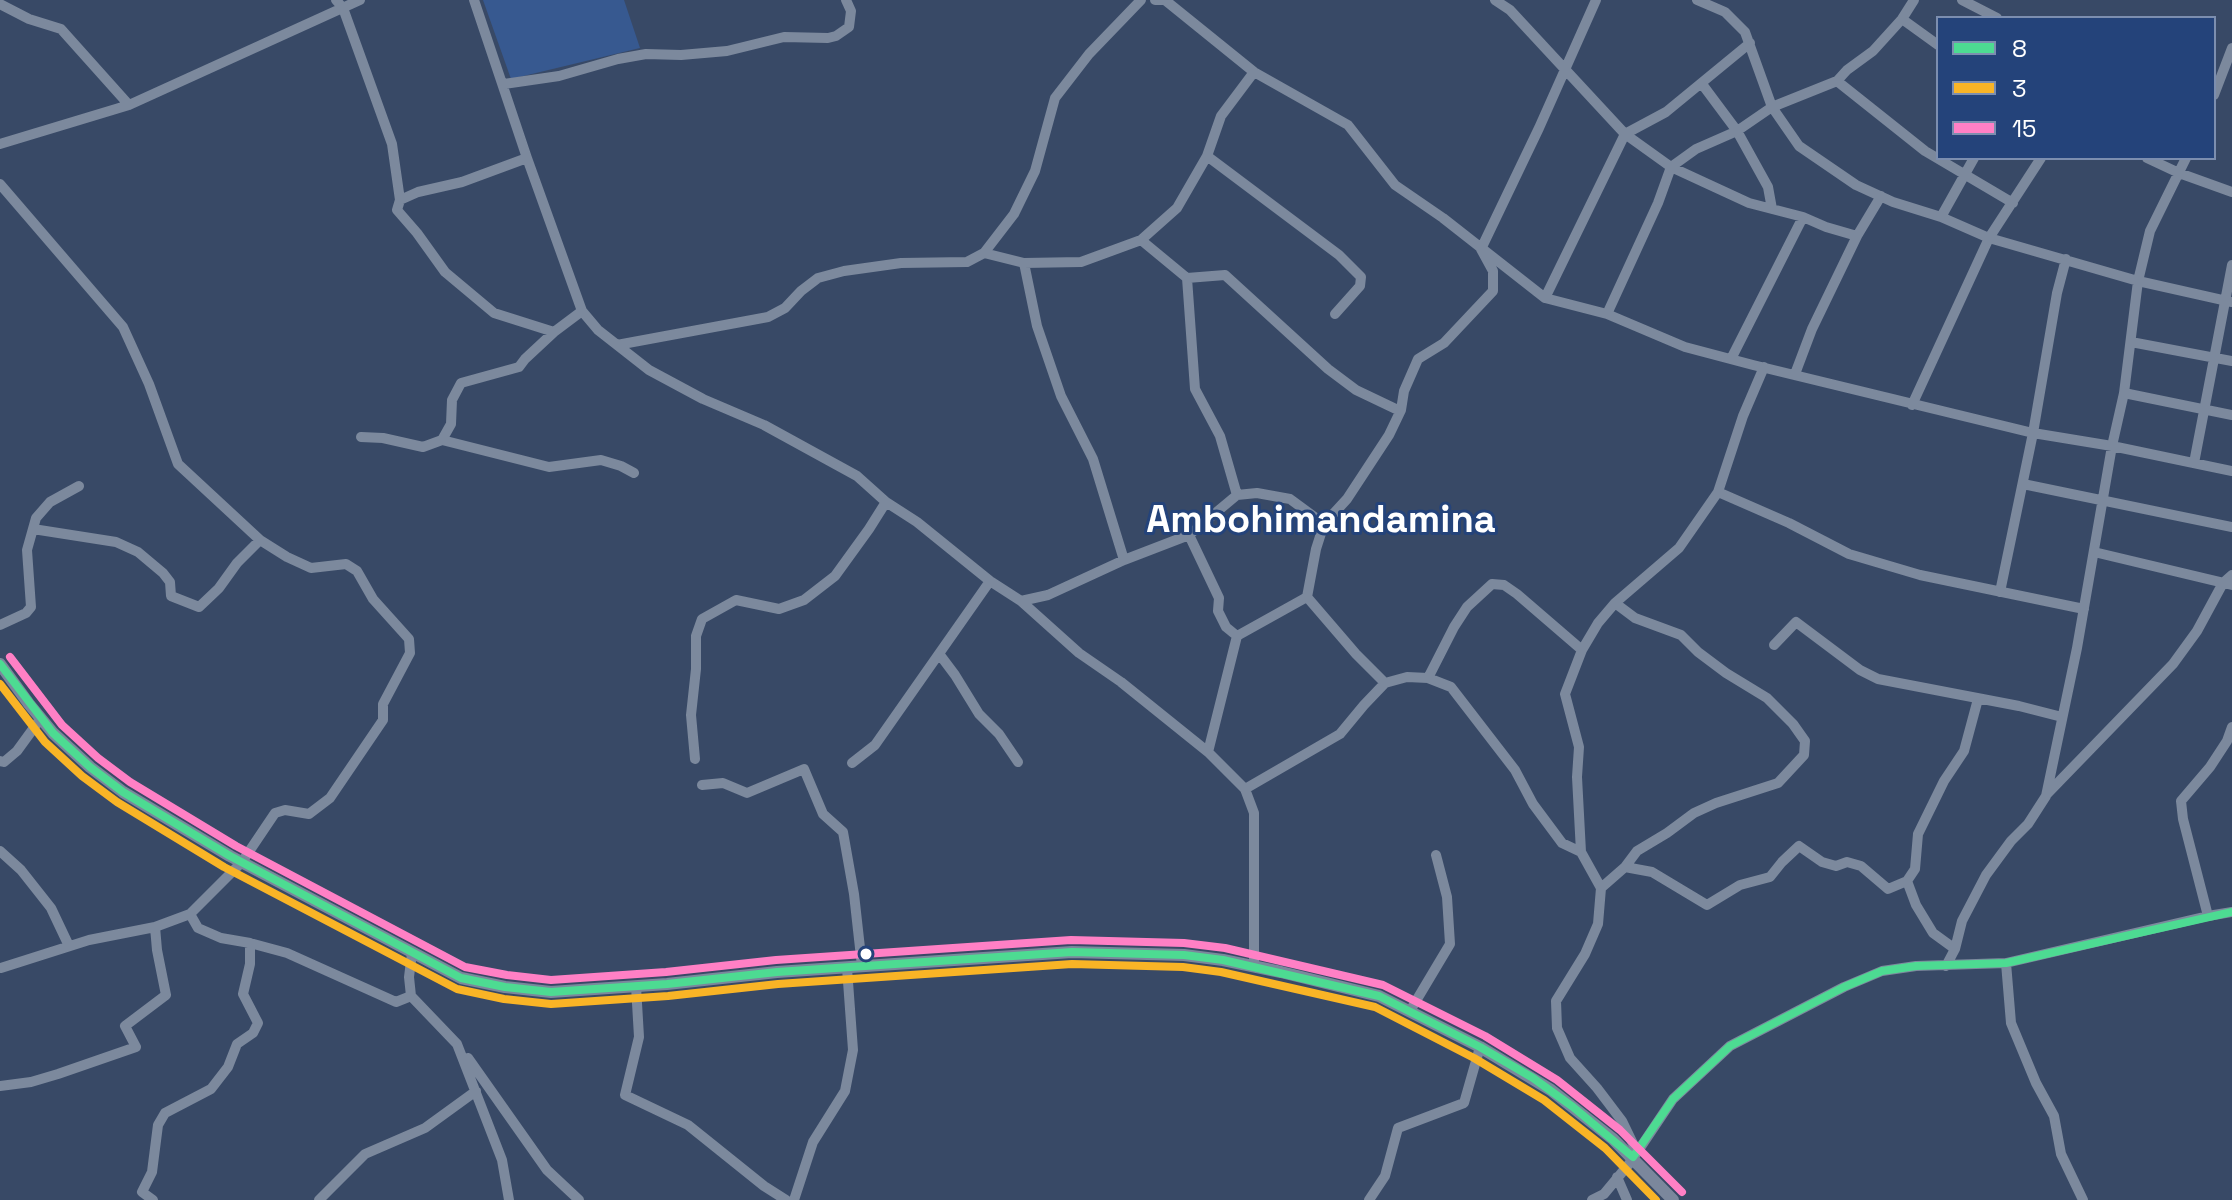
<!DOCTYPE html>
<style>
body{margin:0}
#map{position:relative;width:2232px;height:1200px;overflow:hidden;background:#384966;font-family:"Space Grotesk",sans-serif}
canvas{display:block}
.legend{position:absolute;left:1936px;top:16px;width:280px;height:144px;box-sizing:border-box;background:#24437a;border:2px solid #7c8eaf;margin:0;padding:10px 14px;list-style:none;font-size:24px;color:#fff}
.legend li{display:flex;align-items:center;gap:16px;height:40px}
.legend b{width:40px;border:2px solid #7c8eaf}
</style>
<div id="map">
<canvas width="2232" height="1200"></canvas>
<ul class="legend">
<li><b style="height:10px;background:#4ddb92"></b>8</li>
<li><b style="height:10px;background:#f9b426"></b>3</li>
<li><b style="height:10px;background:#ff80c5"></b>15</li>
</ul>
</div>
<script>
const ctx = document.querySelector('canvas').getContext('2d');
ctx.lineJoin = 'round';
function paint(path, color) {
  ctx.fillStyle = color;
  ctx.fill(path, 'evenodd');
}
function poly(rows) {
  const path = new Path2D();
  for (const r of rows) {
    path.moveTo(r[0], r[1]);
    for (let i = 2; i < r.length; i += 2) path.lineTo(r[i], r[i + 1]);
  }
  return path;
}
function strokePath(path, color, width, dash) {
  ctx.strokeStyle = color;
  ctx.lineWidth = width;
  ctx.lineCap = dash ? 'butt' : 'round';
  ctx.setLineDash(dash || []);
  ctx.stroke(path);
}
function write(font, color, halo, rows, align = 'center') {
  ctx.font = font + ' "Space Grotesk",sans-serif';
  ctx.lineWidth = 6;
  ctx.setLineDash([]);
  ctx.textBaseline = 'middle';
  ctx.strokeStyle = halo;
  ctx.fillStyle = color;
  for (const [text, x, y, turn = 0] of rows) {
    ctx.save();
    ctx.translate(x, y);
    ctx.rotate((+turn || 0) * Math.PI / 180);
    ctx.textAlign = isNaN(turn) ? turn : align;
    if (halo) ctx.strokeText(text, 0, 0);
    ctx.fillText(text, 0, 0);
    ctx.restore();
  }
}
paint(poly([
 [483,0,624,0,640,48,511,79]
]), '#375990');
strokePath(poly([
 [336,0,343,8,392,144,400,200],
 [474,0,527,158,582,311,598,330,649,370,703,399,764,425,857,476,886,502,917,522,990,581,1021,601,1079,653,1121,682,1208,752,1245,789,1254,813,1254,967],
 [1155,0,1165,0,1254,72,1348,125,1395,185,1443,218,1545,298,1607,314,1685,347,1753,365,2033,433,2112,446,2232,471],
 [1495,0,1510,10,1625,134,1671,167,1749,203,1803,217,1826,227,1857,236],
 [1697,0,1725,12,1745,32,1772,107,1799,146,1856,185,1893,202,1941,217,1989,238,2138,281,2232,302],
 [1962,0,1997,18],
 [0,4,29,19,61,29,129,105],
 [1902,19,1938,45],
 [1837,81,1925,151,2013,203],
 [504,84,559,76,618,59,646,54,681,55,727,51,784,37,828,38,836,36,849,27,851,11,846,0],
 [1702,84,1737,131,1768,187,1772,209],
 [2214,95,2232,48],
 [0,144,129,105,360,0],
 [1207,156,1339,255,1361,277,1360,286,1335,314],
 [527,158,462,182,418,192,400,200,397,210,417,233,445,272,494,313,554,332],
 [2147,158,2179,173,2232,192],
 [0,184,123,327,149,384,178,464,260,540,287,557,311,568,346,564,357,571,373,599,409,639,410,653,383,704,383,720,330,798,309,814,285,810,275,813,242,862,190,914,155,927,89,940,1,968],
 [1941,217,1974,158],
 [1141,240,1187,278,1195,389,1220,436,1237,495],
 [984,253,1014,214,1035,171,1055,98,1089,54,1141,0],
 [1024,263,1037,326,1061,396,1093,459,1124,560],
 [1187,278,1225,275,1328,369,1356,390,1400,411],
 [1545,298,1625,134,1666,112,1750,43],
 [1607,314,1658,203,1671,167,1696,149,1737,131,1772,107,1837,81,1847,70,1873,51,1902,19,1914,0],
 [2131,342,2232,361],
 [617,345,768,317,785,308,801,291,818,278,844,271,901,263,967,262,984,253,1024,263,1081,262,1141,240,1177,208,1207,156,1221,116,1254,72],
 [1731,359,1803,217],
 [1795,374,1812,329,1857,236,1881,196],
 [2124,393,2232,415],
 [1912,405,1989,238,2041,158],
 [361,437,383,438,423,447,442,440,451,424,452,400,461,383,519,367,525,359,554,332,582,311],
 [442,440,549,467,601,460,621,466,634,473],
 [2194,463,2232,265],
 [2023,484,2232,527],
 [1718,492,1789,523,1849,554,1920,575,2084,609],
 [33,529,116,542,138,552,163,573,170,582,171,596,199,607,219,588,237,563,260,540],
 [1189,535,1219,598,1218,611,1226,627,1237,636],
 [2094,552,2232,585],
 [2000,592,2033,433,2057,293,2066,259],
 [1307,597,1356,654,1385,683],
 [1021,601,1048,595,1124,560,1189,535,1237,495,1257,493,1290,499,1324,524],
 [1615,603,1635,618,1681,635,1698,652,1726,673,1767,698,1793,724,1805,741,1804,755,1778,783,1716,803,1694,813,1667,833,1637,851,1625,867],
 [0,625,26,613,31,607,27,550,36,518,50,502,79,486],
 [1774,645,1796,622,1860,670,1878,679,2019,706,2062,717],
 [940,655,955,675,979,714,999,734,1018,762],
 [1428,678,1454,627,1467,607,1492,584,1504,585,1517,594,1582,650],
 [1208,752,1237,636,1307,597,1316,549,1324,524,1347,499,1389,435,1401,410,1404,391,1418,359,1444,343,1493,291,1493,271,1481,249,1539,128,1596,0],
 [695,759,691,715,696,669,696,636,702,619,736,600,779,609,804,600,835,576,869,529,886,502],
 [0,761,4,762,17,751,41,718],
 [852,763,875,745,990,581],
 [702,785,723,783,747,793,804,769,823,814,843,832,854,894,862,966],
 [1245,789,1340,734,1364,705,1385,683,1407,677,1428,678,1451,687,1515,770,1533,804,1562,843,1581,852],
 [2047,794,2173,664,2197,631,2223,583,2232,575],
 [0,851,21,870,51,908,69,946],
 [1601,888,1625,867,1652,872,1707,905,1740,885,1770,877,1782,862,1799,846,1822,862,1836,866,1847,862,1861,866,1888,889,1907,881],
 [190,914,198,928,221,938,250,943,287,953,396,1002,411,996],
 [2208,916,2183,819,2181,801,2210,767,2227,741,2232,727],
 [1955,949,1933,933,1916,905,1907,881,1915,869,1918,834,1944,781,1964,751,1978,699],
 [412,953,409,977,411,996,457,1044,502,1160,509,1200],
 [2006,963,2011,1023,2036,1083,2054,1116,2061,1154,2083,1200],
 [1946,966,1955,949,1962,921,1986,875,2011,841,2028,824,2046,796,2077,648,2112,446,2124,393,2138,281,2150,231,2186,158],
 [636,986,639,1037,625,1095,688,1125,764,1186,786,1200],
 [1410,1011,1450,944,1447,897,1436,855],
 [468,1058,547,1170,579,1200],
 [0,1086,31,1082,58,1074,136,1047,125,1026,166,995,157,950,155,927],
 [1637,1152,1622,1121,1597,1088,1570,1058,1557,1028,1556,1001,1585,954,1598,924,1601,888,1581,852,1577,777,1579,747,1565,694,1582,650,1598,623,1615,603,1679,548,1718,492,1743,416,1764,367],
 [1636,1154,1673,1099,1730,1046,1844,987,1882,971,1916,966,2006,963,2208,916,2232,912],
 [1617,1177,1627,1200],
 [153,1200,142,1192,152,1172,158,1125,165,1113,211,1089,228,1067,237,1044,253,1033,258,1023,243,994,250,964,250,943],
 [319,1200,365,1154,425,1128,476,1091],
 [794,1200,813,1142,845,1091,853,1050,847,968],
 [1369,1200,1385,1176,1398,1128,1464,1103,1480,1047],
 [1592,1200,1604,1194,1634,1158]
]), '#7c899d', 10);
strokePath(poly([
 [0,664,29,704,53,733,90,767,123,792,230,856,461,978,505,987,551,992,667,984,777,972,1072,952,1184,955,1223,960,1281,972,1379,996,1480,1047,1551,1090,1613,1139,1673,1200]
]), '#7b879c', 12);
strokePath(poly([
 [0,664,53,733,90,767,123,792,230,856,461,978,505,987,551,992,667,984,777,972,1072,952,1184,955,1223,960,1379,996,1480,1047,1533,1078,1573,1107,1633,1157],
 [1633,1157,1673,1099,1730,1046,1844,987,1882,971,1916,966,2006,963,2232,912]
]), '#4ddb92', 8);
strokePath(poly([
 [0,684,45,742,82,776,117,802,224,867,457,989,504,999,551,1004,668,996,778,984,1072,964,1183,967,1221,972,1375,1007,1474,1058,1544,1100,1605,1148,1656,1200]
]), '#f9b426', 8);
strokePath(poly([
 [10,657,62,725,98,758,130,782,236,846,465,967,507,975,551,980,666,972,776,960,1071,940,1184,943,1225,948,1383,985,1485,1036,1557,1080,1620,1130,1682,1192]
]), '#ff80c5', 8);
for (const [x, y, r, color] of [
 [866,954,7,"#fff"]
]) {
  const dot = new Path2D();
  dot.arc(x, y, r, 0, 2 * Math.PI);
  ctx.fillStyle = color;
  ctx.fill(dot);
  strokePath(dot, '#24437a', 3);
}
write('bold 38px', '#fff', '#24437a', [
 ["Ambohimandamina",1321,522]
]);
</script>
